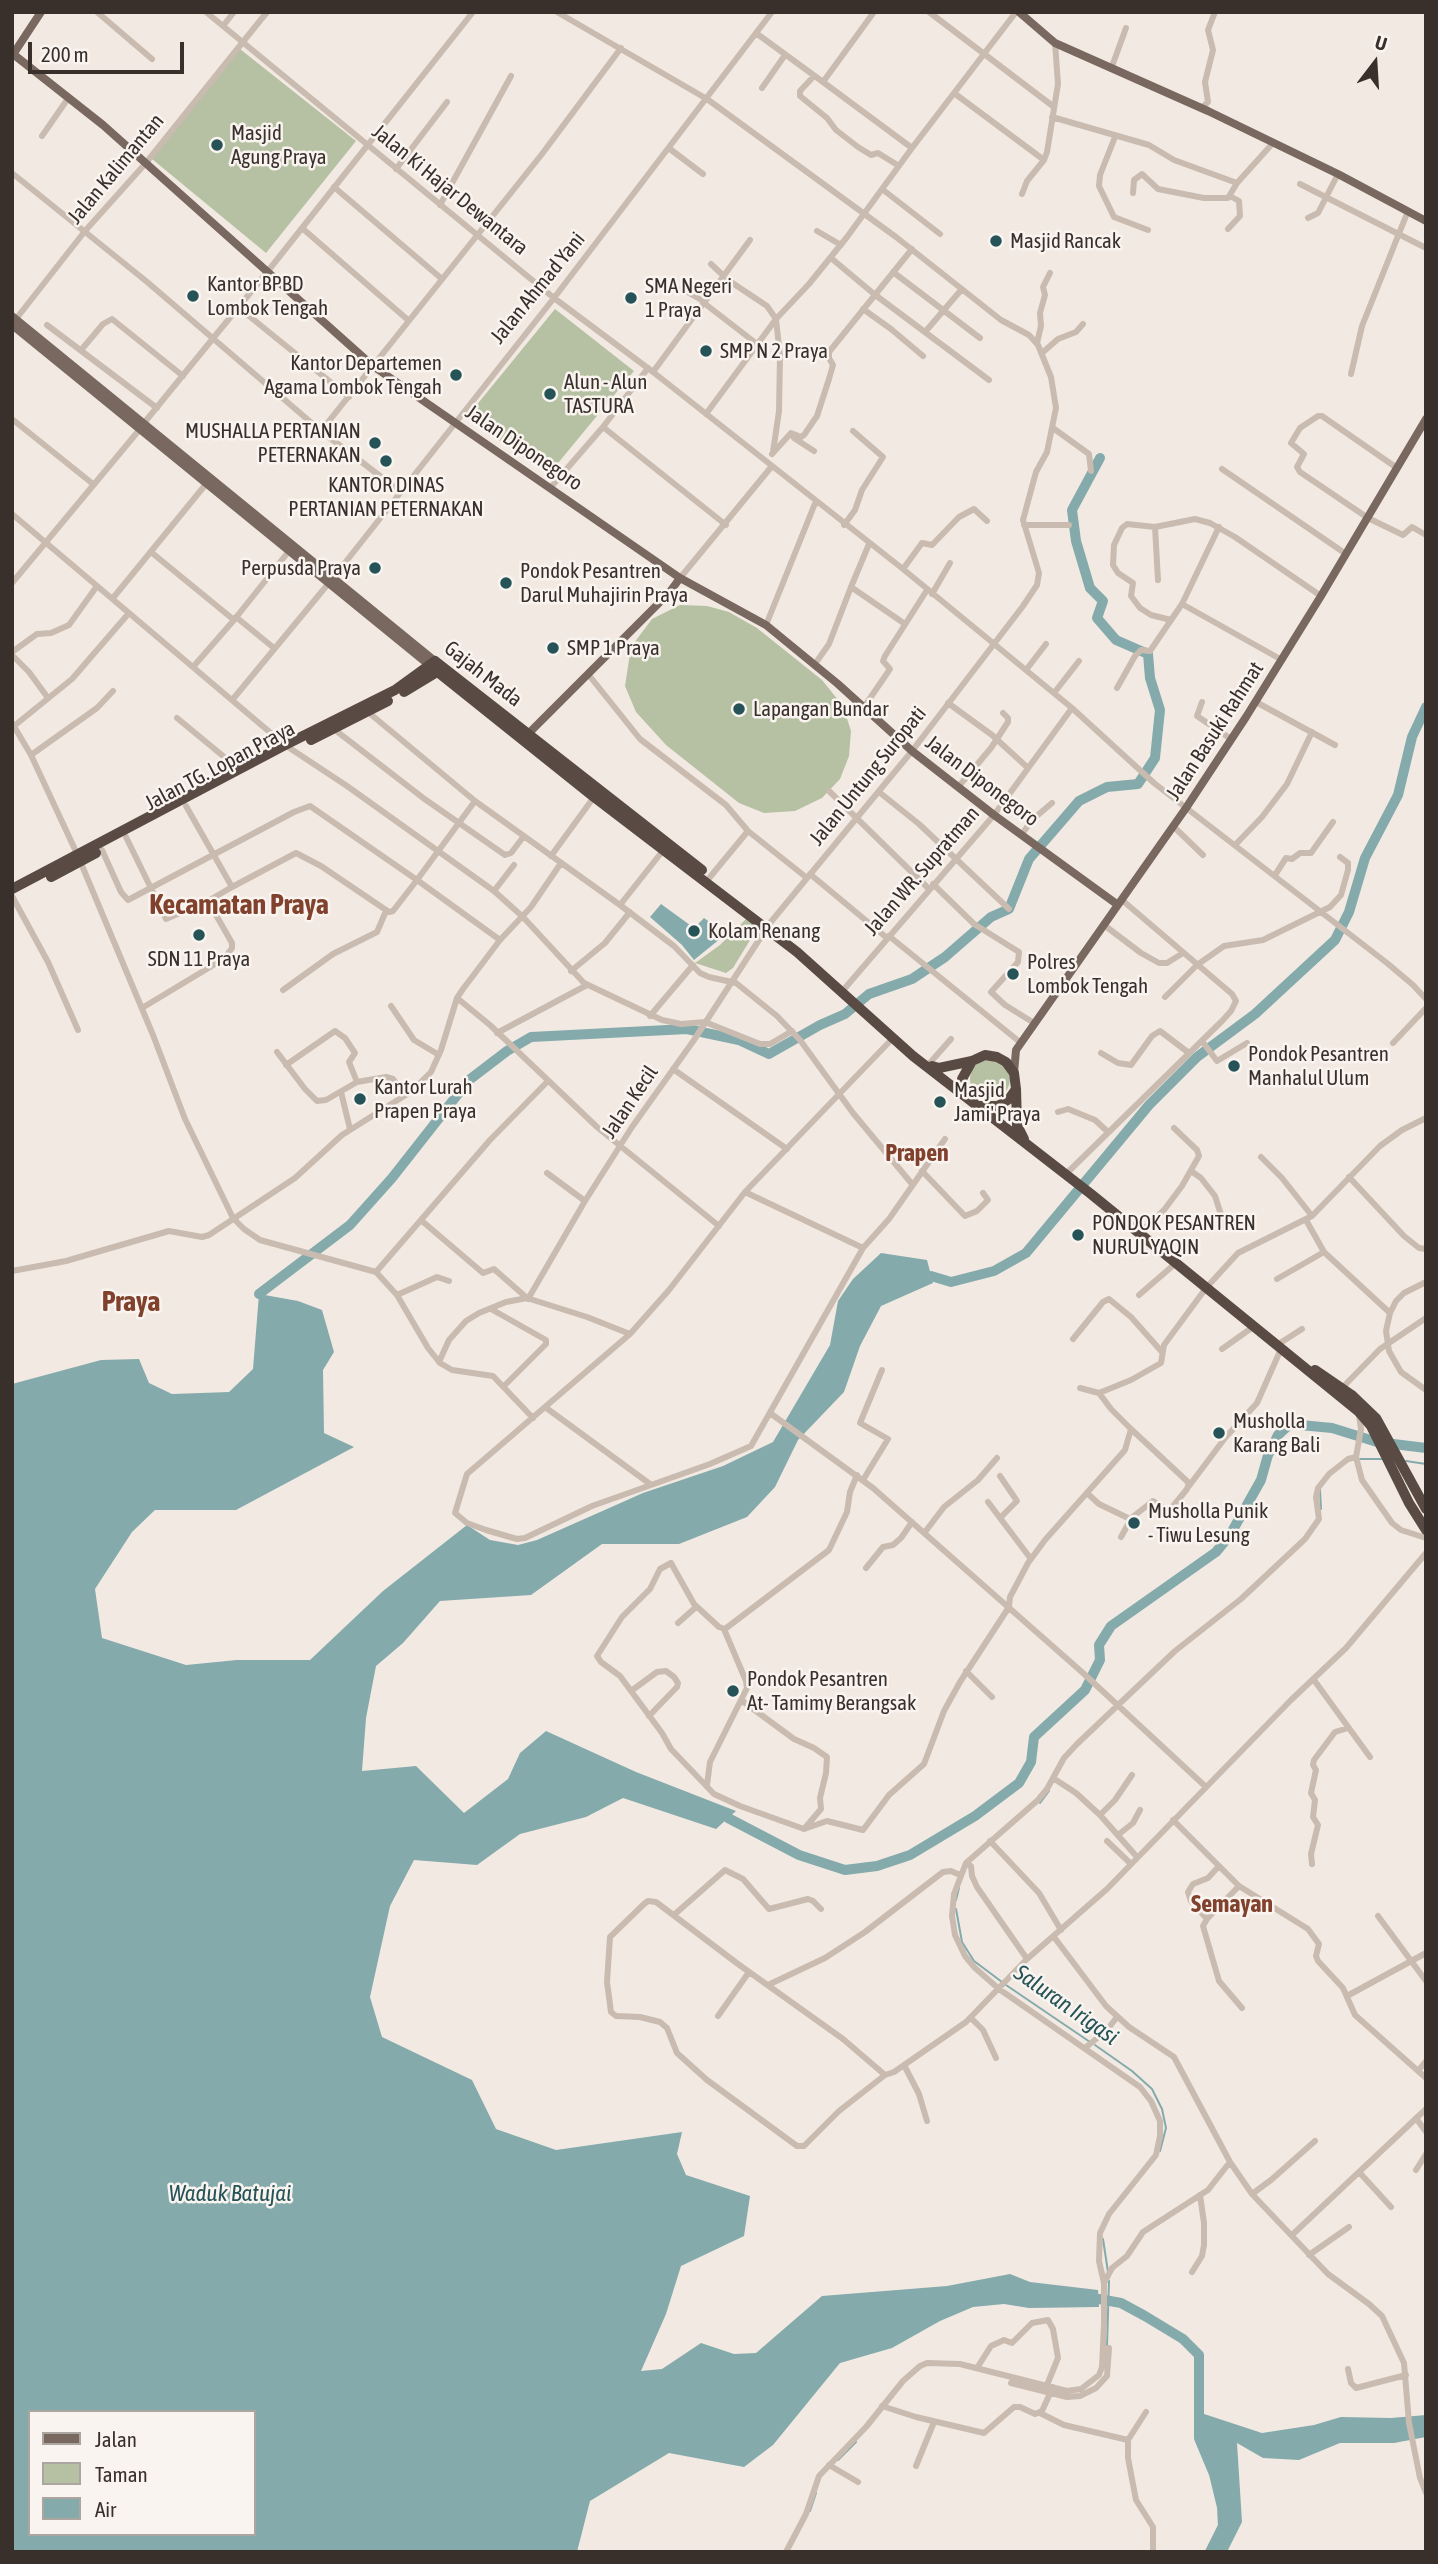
<!DOCTYPE html>
<style>
body{margin:0}
#map{position:relative;width:1438px;height:2564px;overflow:hidden;background:#f2eae2;font-family:"Asap Condensed",sans-serif}
canvas{display:block}
.frame{position:absolute;inset:0;border:14px solid #39302c;pointer-events:none}
.legend{position:absolute;left:28px;top:2410px;width:228px;height:126px;box-sizing:border-box;background:#f9f4ef;border:2px solid #aca6a1;margin:0;padding:9px 12px;list-style:none;font-size:21px;color:#39302c}
.legend li{display:flex;align-items:center;gap:14px;height:35px}
.legend b{width:35px;border:2px solid #aca6a1}
.north{position:absolute;left:1340px;top:28px;width:70px;height:70px;-webkit-text-stroke:5px #f9f4ef;paint-order:stroke;rotate:17deg;font-size:19px;font-weight:700;line-height:28px;text-align:center;color:#39302c}
.north::after{content:'';display:block;margin:auto;width:24px;height:32px;background:#39302c;clip-path:polygon(50% 0,100% 100%,50% 72%,0 100%)}
.scale{position:absolute;left:28px;top:42px;width:156px;height:32px;box-sizing:border-box;border:4px solid #39302c;border-top:0;padding-left:9px;font-size:21px;line-height:24px;white-space:nowrap;color:#39302c;-webkit-text-stroke:5px #f9f4ef;paint-order:stroke}
</style>
<div id="map">
<canvas width="1438" height="2564"></canvas>
<div class="frame"></div>
<ul class="legend">
<li><b style="height:9px;background:#79685f"></b>Jalan</li>
<li><b style="height:19px;background:#b6c0a3"></b>Taman</li>
<li><b style="height:19px;background:#84aaac"></b>Air</li>
</ul>
<div class="north">U</div>
<div class="scale">200 m</div>
</div>
<script>
const ctx = document.querySelector('canvas').getContext('2d');
ctx.lineJoin = 'round';
function paint(path, color) {
  ctx.fillStyle = color;
  ctx.fill(path, 'evenodd');
}
function poly(rows) {
  const path = new Path2D();
  for (const r of rows) {
    if (r.length === 3) {
      path.moveTo(r[0] + r[2], r[1]);
      path.arc(r[0], r[1], r[2], 0, 2 * Math.PI);
      continue;
    }
    path.moveTo(r[0], r[1]);
    for (let i = 2; i < r.length; i += 2) path.lineTo(r[i], r[i + 1]);
  }
  return path;
}
function strokePath(path, color, width, dash) {
  ctx.strokeStyle = color;
  ctx.lineWidth = width;
  ctx.lineCap = dash ? 'butt' : 'round';
  ctx.setLineDash(dash || []);
  ctx.stroke(path);
}
function write(font, color, halo, rows, align = 'center') {
  ctx.font = font + ' "Asap Condensed",sans-serif';
  ctx.lineWidth = 5;
  ctx.setLineDash([]);
  ctx.textBaseline = 'middle';
  ctx.strokeStyle = halo;
  ctx.fillStyle = color;
  for (const [text, x, y, turn = 0] of rows) {
    ctx.save();
    ctx.translate(x, y);
    ctx.rotate((+turn || 0) * Math.PI / 180);
    ctx.textAlign = isNaN(turn) ? turn : align;
    if (halo) ctx.strokeText(text, 0, 0);
    ctx.fillText(text, 0, 0);
    ctx.restore();
  }
}
paint(poly([
 [240,49,356,141,266,253,152,159],
 [555,309,634,371,549,474,466,418],
 [680,605,707,606,729,612,757,628,822,680,843,706,851,731,849,756,840,779,822,798,795,811,764,813,739,803,666,745,636,712,625,686,631,647,652,619],
 [747,918,758,927,733,968,726,973,695,963,720,945],
 [990,1079,20]
]), '#b6c0a3');
paint(poly([
 [661,904,694,928,704,918,726,934,694,960,682,945,650,917],
 [881,1253,927,1260,933,1283,881,1306,860,1346,844,1392,798,1440,775,1487,747,1517,679,1544,602,1544,531,1595,440,1601,403,1643,376,1666,366,1718,362,1771,416,1766,464,1813,508,1779,520,1753,546,1731,636,1772,736,1811,716,1829,623,1798,586,1817,520,1834,477,1865,414,1860,390,1906,370,1997,382,2037,472,2080,496,2129,556,2150,682,2132,677,2154,686,2175,750,2196,744,2236,681,2266,666,2314,641,2371,662,2369,701,2343,734,2354,756,2353,822,2296,947,2286,1010,2274,1030,2282,1098,2290,1099,2307,1029,2308,1004,2304,973,2307,940,2321,892,2348,840,2363,773,2445,744,2467,669,2453,590,2501,577,2552,12,2552,12,1384,101,1360,139,1359,149,1383,172,1394,229,1392,253,1369,259,1294,298,1301,322,1310,334,1352,323,1370,324,1433,354,1447,236,1510,155,1510,132,1532,95,1589,102,1638,186,1665,237,1660,310,1660,383,1591,467,1525,490,1540,518,1545,537,1540,643,1493,723,1466,773,1442,830,1345,838,1301,853,1279],
 [30,2412,254,2412,254,2534,30,2534],
 [1198,2412,1262,2433,1314,2425,1341,2417,1391,2418,1426,2415,1426,2437,1394,2443,1340,2443,1299,2460,1263,2458,1237,2443,1242,2522,1227,2552,1210,2552,1223,2526,1222,2507,1214,2474,1199,2438]
]), '#84aaac');
strokePath(poly([
 [1360,1459,1383,1459],
 [1406,1461,1426,1464],
 [1320,1490,1321,1509],
 [1040,1803,1049,1791],
 [956,1900,959,1888],
 [956,1909,962,1942,974,1961,1006,1985,1090,2042],
 [1095,2045,1132,2071,1152,2089,1162,2109,1166,2128,1160,2151],
 [1103,2239,1108,2272],
 [1107,2345,1109,2281],
 [838,2460,856,2442],
 [810,2511,816,2493]
]), '#84aaac', 2);
strokePath(poly([
 [931,1276,951,1282,994,1271,1026,1253,1149,1105,1197,1057,1255,1014,1335,940,1349,912,1365,858,1398,795,1412,737,1426,707],
 [259,1294,350,1225,392,1178,469,1080,507,1051,531,1037,687,1029,739,1040,769,1054,820,1025,845,1014,869,994,912,979,945,957,991,917,1009,909,1029,859,1079,801,1107,787,1138,784,1155,758,1160,710,1150,678,1148,654,1116,640,1097,618,1103,601,1090,588,1076,541,1072,510,1100,458],
 [728,1818,799,1855,845,1870,877,1866,910,1855,975,1816,1019,1783,1031,1762,1034,1737,1085,1690,1100,1660,1099,1645,1111,1626,1216,1552,1230,1535,1261,1480,1268,1455,1278,1435,1290,1424,1332,1428,1377,1442,1426,1448],
 [1099,2299,1121,2303,1145,2316,1183,2339,1199,2355,1199,2438,1214,2474,1222,2507,1223,2526,1210,2552]
]), '#84aaac', 10);
strokePath(poly([
 [97,12,152,59],
 [206,12,554,298,653,372,903,569,1072,708,1154,783,1387,963,1413,985,1426,999],
 [874,12,823,82,912,148],
 [929,12,1054,107],
 [223,26,234,12],
 [756,33,823,82],
 [1111,69,1126,28],
 [814,76,800,91,800,96,827,118,836,130,858,147,871,155,878,153,899,166],
 [762,88,785,55],
 [954,93,1044,160],
 [1201,108,1208,102,1205,82,1213,50,1208,30,1215,12],
 [1052,117,1149,145,1174,160,1237,183,1228,198,1204,198,1158,189,1142,174,1134,180,1133,193],
 [42,136,69,97],
 [1115,137,1100,175,1099,186,1114,217,1148,230],
 [670,149,703,174],
 [396,169,447,102],
 [12,173,146,281,321,431],
 [1237,183,1273,143],
 [1300,184,1426,248],
 [334,187,442,279],
 [882,189,940,234],
 [1022,194,1027,181,1044,160,1047,152,1058,84,1055,43],
 [440,205,511,76],
 [1308,218,1318,213,1338,174],
 [302,228,408,320],
 [1228,229,1240,216,1239,201,1230,196],
 [817,231,841,245],
 [831,258,874,294,989,380],
 [711,264,728,280,767,306,776,319,780,356,779,411,773,452],
 [893,272,980,338],
 [682,289,705,302],
 [704,303,757,344],
 [238,307,349,397],
 [863,309,891,329,923,356],
 [16,319,85,231,145,164,267,12],
 [47,325,157,408],
 [925,332,962,289],
 [1037,343,1041,326,1040,313,1045,295,1043,287,1050,273],
 [82,349,103,324,112,319,183,376],
 [1042,353,1058,339,1076,332,1083,324],
 [653,372,750,240],
 [1351,374,1362,326,1408,211],
 [706,414,776,319,809,284,847,237,912,148,1016,12],
 [12,419,93,484],
 [144,423,268,271,473,12],
 [603,427,726,525],
 [1053,428,1089,454,1091,471],
 [794,438,814,451],
 [772,454,791,433,801,437,804,435,817,416,829,379,833,365,829,358,829,352,912,249],
 [1397,468,1322,416,1318,416,1300,428,1291,443,1304,454,1297,467,1300,472,1368,518,1403,535,1412,527,1426,535],
 [1222,469,1346,554],
 [551,487,603,427,648,368],
 [401,492,321,431,542,154,621,48],
 [12,514,285,745,347,786,494,891,523,917,584,983,662,1020,681,1024,705,1022,760,1044,770,1044,792,1031],
 [844,525,855,510,862,490,883,457,853,431],
 [1024,525,1069,525],
 [1155,527,1158,580],
 [869,544,851,587,905,624],
 [151,552,234,620],
 [903,569,922,543,932,545,959,517,974,509,987,521],
 [680,578,772,466],
 [12,583,140,429],
 [932,594,950,563],
 [113,598,206,484],
 [1182,604,1282,660],
 [236,617,274,648],
 [1171,620,1151,615,1140,608,1131,596,1133,583,1118,573,1113,565,1114,545,1122,528,1127,524,1155,527,1195,519,1210,523,1235,537,1321,596],
 [766,625,816,501],
 [12,652,37,634,51,633,69,625,97,586],
 [12,655,29,672,48,698],
 [815,664,829,644,851,587],
 [193,667,234,620,289,551],
 [1026,670,1046,644],
 [588,674,640,739,726,805,748,831,807,878],
 [1117,688,1135,656,1141,650,1150,651,1182,604,1219,527],
 [1054,693,1079,661],
 [233,699,333,578,554,298,772,12],
 [1202,702,1197,716,1231,739],
 [1256,702,1335,745],
 [948,703,992,735,1028,768],
 [864,707,890,669,883,661,885,656,927,590],
 [368,712,475,801,620,905,665,848],
 [177,718,240,770],
 [12,723,31,755,78,856,153,1035,185,1119,233,1218,244,1229,260,1240,376,1272,397,1295,428,1348,440,1363,452,1370,493,1376,533,1418],
 [14,726,72,679,129,613],
 [334,729,426,800,505,855,511,853,524,836],
 [31,755,97,708,113,691],
 [959,786,991,748,1008,722,1008,718,1003,713],
 [829,791,929,889],
 [879,792,919,824,1009,909],
 [475,801,417,880,500,940],
 [1173,826,1203,855],
 [1022,834,1032,820,1052,803],
 [126,837,166,919,208,901],
 [1236,844,1262,817,1287,784,1312,732],
 [102,850,121,892,128,900,294,812,310,806,417,880,393,911,389,912,321,866,296,853,232,887],
 [551,856,594,797],
 [810,874,887,938],
 [1275,875,1286,858,1292,859,1300,853,1311,853,1333,822],
 [710,877,748,831],
 [933,884,974,924,1019,952,1018,962,991,992,1005,1005,1034,1023],
 [494,891,514,865],
 [12,896,48,962,78,1030],
 [620,905,674,946,700,973,709,977,736,983,777,1016,800,1040,853,1113,912,1184],
 [1104,925,1141,953,1159,963,1167,963,1183,953],
 [889,936,1021,1043],
 [571,971,605,943,630,912],
 [845,988,994,815,1072,708],
 [283,990,333,954,377,932,386,911],
 [1165,997,1197,965,1224,946,1263,940,1330,907,1341,895,1348,870,1348,863,1340,857],
 [457,998,490,1025,597,1127,719,1226],
 [391,1006,414,1040,439,1055],
 [142,1008,225,958,232,948,232,943,208,901,232,887,186,806],
 [650,1016,693,965],
 [497,1033,587,985],
 [893,1038,745,1192,669,1290,630,1334,467,1474,455,1513,467,1523,486,1530,517,1539,525,1538,592,1506,710,1464,751,1446,863,1248,889,1219,945,1139],
 [1202,1041,1217,1061,1247,1043],
 [1393,1043,1426,1008],
 [277,1052,305,1089,317,1101,326,1100,357,1082,386,1077,393,1079,405,1095],
 [1101,1053,1118,1063,1131,1065,1152,1036,1160,1031,1189,1053],
 [929,1064,951,1039],
 [286,1065,335,1031,345,1038,355,1053,349,1062,357,1082],
 [673,1069,787,1149],
 [341,1092,350,1129],
 [1058,1112,1068,1109,1095,1120,1108,1132],
 [1261,1157,1282,1178,1312,1216],
 [922,1171,965,1216,977,1211,988,1200,983,1193],
 [1191,1171,1201,1178,1215,1196,1225,1227],
 [547,1173,585,1201],
 [1067,1173,1222,1021,1231,1011,1236,1001,1232,994,1122,900],
 [1349,1177,1404,1236,1419,1248,1426,1249],
 [745,1192,863,1248],
 [1306,1220,1324,1252,1390,1313],
 [422,1221,483,1273,494,1269,527,1298,587,1317,630,1334],
 [1141,1232,1164,1210,1182,1186,1199,1156,1197,1150,1174,1128],
 [12,1271,66,1261,169,1231,202,1237,209,1235,295,1178,342,1135,412,1091,431,1072,441,1050,457,998,463,989,500,940,531,907,561,863],
 [376,1272,490,1140,548,1081],
 [1277,1279,1324,1252],
 [1426,1282,1404,1293,1396,1301,1390,1313,1386,1331,1389,1351,1401,1372,1426,1390],
 [397,1295,437,1277,449,1281],
 [1139,1295,1176,1263],
 [528,1299,585,1201,632,1127,694,1040,770,923,912,751,1023,606,1037,585,1039,573,1023,520,1036,472,1047,452,1056,408,1051,377,1038,345,1029,335,1001,320,896,237,707,99,557,12],
 [491,1309,546,1340,546,1344,504,1386],
 [1073,1339,1103,1302,1109,1299,1131,1317,1162,1352],
 [1277,1345,1302,1329],
 [1222,1349,1253,1327],
 [439,1362,449,1340,466,1321,479,1313,506,1302,527,1298],
 [1080,1388,1099,1393,1131,1380,1161,1363,1164,1345,1206,1288,1238,1253,1312,1216,1380,1146,1402,1130,1426,1118],
 [1342,1388,1380,1349,1426,1318],
 [545,1407,650,1484],
 [770,1413,873,1488,1083,1673,1206,1787],
 [1359,1415,1361,1429,1356,1457,1362,1480,1392,1523,1401,1530,1426,1538],
 [1131,1429,1189,1483,1187,1489,1170,1510],
 [857,1475,850,1492,847,1512,829,1550,725,1629,719,1627,694,1604,671,1563,660,1569,650,1589,622,1617,597,1656,601,1662,620,1676,662,1733,671,1749,714,1794,740,1806,804,1829,827,1821,863,1830,889,1795,924,1764,944,1711,960,1682,1009,1607,1010,1597,1028,1563,1045,1540,1125,1450,1131,1429,1111,1409,1099,1393],
 [1000,1476,1017,1501,1000,1518],
 [863,1480,888,1439,860,1423,882,1370],
 [1189,1486,1225,1438,1257,1403,1281,1349],
 [1088,1494,1099,1504,1130,1519,1153,1501,1174,1514],
 [988,1502,1031,1559],
 [925,1532,944,1507,978,1480,997,1458],
 [1121,1537,1131,1519],
 [866,1568,883,1547,893,1545,901,1538,912,1522],
 [678,1623,696,1607],
 [966,1671,992,1697],
 [1314,1680,1370,1757],
 [631,1691,657,1672,666,1671,674,1677,678,1683,677,1687,649,1716],
 [741,1700,794,1739,814,1748,827,1757,826,1773,820,1798,821,1809,804,1829],
 [1053,1778,1076,1793,1100,1815,1137,1857],
 [707,1785,710,1762,747,1688,746,1681,724,1629],
 [1100,1815,1115,1800,1132,1775],
 [1173,1820,1239,1886,1308,1929,1319,1944,1316,1956,1318,1961,1343,1988,1355,2015,1426,2078],
 [1118,1835,1133,1823,1140,1810],
 [990,1841,1039,1893,1061,1930],
 [1107,1841,1131,1864],
 [966,1863,971,1866,972,1876,977,1887,1027,1959],
 [1312,1864,1311,1854,1318,1825,1313,1817,1315,1800,1311,1793,1316,1770,1313,1765,1314,1760,1335,1732,1348,1728],
 [1239,1886,1207,1919,1203,1926,1219,1981,1242,2008],
 [675,1914,725,1870,743,1879,769,1909,808,1899,813,1901,821,1909],
 [1378,1916,1426,1981],
 [1207,1919,1191,1901,1188,1892,1193,1884,1208,1878,1219,1866],
 [1054,1937,1106,2006,1129,2027,1174,2057,1230,2162,1252,2194,1328,2274,1369,2304,1382,2316,1404,2363,1409,2423,1420,2478,1426,2493],
 [768,1985,825,1958,865,1932,943,1872,951,1871,960,1875],
 [1347,1996,1426,1953],
 [718,2016,749,1972],
 [971,2018,983,2030,996,2058],
 [1085,2048,1107,2030,1117,2017],
 [904,2065,919,2094,927,2121],
 [1418,2071,1426,2061],
 [885,2075,839,2111,804,2146,797,2146,707,2080,677,2053,667,2028,660,2022,640,2017,616,2016,611,2012,607,1982,610,1937,644,1904,648,1901,656,1902,738,1964,843,2039,885,2075,894,2072,966,2022,1027,1959,1107,1889,1291,1700,1346,1648,1426,1553],
 [1416,2118,1426,2132],
 [1416,2170,1426,2154],
 [1359,2172,1391,2207],
 [1252,2194,1271,2180,1315,2141],
 [1292,2235,1426,2109],
 [1309,2255,1349,2227],
 [1192,2272,1202,2256,1204,2245,1204,2223,1200,2195],
 [1104,2283,1112,2268,1127,2256,1143,2232,1208,2190,1230,2162],
 [977,2368,991,2346,1004,2340,1012,2343,1032,2323,1048,2320,1053,2329,1058,2358,1047,2385],
 [1348,2369,1351,2383,1356,2388,1406,2375],
 [1011,2383,1067,2397,1080,2396,1096,2388,1107,2376,1109,2348],
 [882,2406,916,2417,984,2433,1014,2407,1020,2407,1035,2414,1042,2411,1053,2387],
 [1040,2413,1064,2425,1128,2440,1128,2458,1136,2500,1153,2527,1153,2552],
 [1128,2440,1146,2412],
 [829,2465,858,2482],
 [916,2466,934,2422],
 [786,2552,806,2514,819,2476,866,2427,903,2381,920,2366,927,2363,960,2364,1067,2391,1081,2389,1099,2375,1102,2367,1104,2324,1104,2283,1099,2261,1100,2233,1109,2214,1156,2155,1160,2136,1160,2121,1151,2101,1140,2087,999,1989,975,1968,965,1956,955,1935,952,1916,954,1894,966,1863,1038,1800,1047,1789,1064,1758,1077,1744,1175,1651,1241,1599,1305,1539,1319,1519,1316,1497,1318,1488,1329,1474,1348,1459,1356,1457]
]), '#c9bbaf', 6);
strokePath(poly([
 [1019,12,1055,43,1208,111,1338,174,1426,221],
 [13,54,103,125,373,366,680,578,766,625,838,684,912,751,994,815,1118,905],
 [12,56,41,12],
 [12,316,435,661],
 [12,325,429,665],
 [528,734,669,593,680,578],
 [1014,1073,1016,1050,1186,808,1246,717,1321,596,1426,419]
]), '#79685f', 8);
strokePath(poly([
 [429,665,594,797,797,952,913,1056,1091,1194,1358,1411,1371,1426,1409,1503,1426,1530],
 [404,692,442,669],
 [311,740,388,701],
 [51,877,96,853],
 [12,889,285,745,395,690,435,661,702,870],
 [932,1066,939,1068,972,1061],
 [1016,1089,1017,1125,1024,1139],
 [966,1095,962,1079,972,1061,985,1055,997,1057,1006,1062,1014,1073,1016,1089,1009,1099,998,1106,978,1106],
 [1315,1370,1353,1396,1376,1418,1426,1509]
]), '#594b44', 10);
for (const [x, y, r, color] of [
 [217,145,7,"#255357"],
 [996,241,7,"#255357"],
 [193,296,7,"#255357"],
 [631,298,7,"#255357"],
 [706,351,7,"#255357"],
 [456,375,7,"#255357"],
 [550,394,7,"#255357"],
 [375,443,7,"#255357"],
 [386,461,7,"#255357"],
 [375,568,7,"#255357"],
 [506,583,7,"#255357"],
 [553,648,7,"#255357"],
 [739,709,7,"#255357"],
 [694,931,7,"#255357"],
 [199,935,7,"#255357"],
 [1013,974,7,"#255357"],
 [1234,1066,7,"#255357"],
 [360,1099,7,"#255357"],
 [940,1102,7,"#255357"],
 [1078,1235,7,"#255357"],
 [1219,1433,7,"#255357"],
 [1134,1523,7,"#255357"],
 [733,1691,7,"#255357"]
]) {
  const dot = new Path2D();
  dot.arc(x, y, r, 0, 2 * Math.PI);
  ctx.fillStyle = color;
  ctx.fill(dot);
  strokePath(dot, '#f9f4ef', 2.5);
}
write('21px', '#39302c', '#f9f4ef', [
 ["Masjid",231,133],
 ["Agung Praya",231,157],
 ["Masjid Rancak",1010,241],
 ["Kantor BPBD",207,284],
 ["Lombok Tengah",207,308],
 ["SMA Negeri",645,286],
 ["1 Praya",645,310],
 ["SMP N 2 Praya",720,351],
 ["Kantor Departemen",442,363,"right"],
 ["Agama Lombok Tengah",442,387,"right"],
 ["Alun - Alun",564,382],
 ["TASTURA",564,406],
 ["MUSHALLA PERTANIAN",361,431,"right"],
 ["PETERNAKAN",361,455,"right"],
 ["KANTOR DINAS",386,485,"center"],
 ["PERTANIAN PETERNAKAN",386,509,"center"],
 ["Perpusda Praya",361,568,"right"],
 ["Pondok Pesantren",520,571],
 ["Darul Muhajirin Praya",520,595],
 ["SMP 1 Praya",567,648],
 ["Lapangan Bundar",753,709],
 ["Kolam Renang",708,931],
 ["SDN 11 Praya",199,959,"center"],
 ["Polres",1027,962],
 ["Lombok Tengah",1027,986],
 ["Pondok Pesantren",1248,1054],
 ["Manhalul Ulum",1248,1078],
 ["Kantor Lurah",374,1087],
 ["Prapen Praya",374,1111],
 ["Masjid",954,1090],
 ["Jami' Praya",954,1114],
 ["PONDOK PESANTREN",1092,1223],
 ["NURUL YAQIN",1092,1247],
 ["Musholla",1233,1421],
 ["Karang Bali",1233,1445],
 ["Musholla Punik",1148,1511],
 ["- Tiwu Lesung",1148,1535],
 ["Pondok Pesantren",747,1679],
 ["At- Tamimy Berangsak",747,1703]
], 'left');
write('21px', '#39302c', '#f9f4ef', [
 ["Jalan Kalimantan",116,169,-50],
 ["Jalan Ki Hajar Dewantara",450,190,39],
 ["Jalan Ahmad Yani",538,288,-51],
 ["Jalan Diponegoro",524,448,34],
 ["Gajah Mada",483,674,38],
 ["Jalan Basuki Rahmat",1215,731,-57],
 ["Jalan TG. Lopan Praya",220,766,-28],
 ["Jalan Untung Suropati",868,776,-51],
 ["Jalan Diponegoro",982,781,37],
 ["Jalan WR. Supratman",922,871,-49],
 ["Jalan Kecil",630,1102,-56]
]);
write('italic 23px', '#255357', '#f9f4ef', [
 ["Saluran Irigasi",1066,2005,35],
 ["Waduk Batujai",230,2194]
]);
write('bold 24px', '#80412d', '#f9f4ef', [
 ["Prapen",917,1153],
 ["Semayan",1232,1904]
]);
write('bold 28px', '#80412d', '#f9f4ef', [
 ["Kecamatan Praya",239,905],
 ["Praya",131,1302]
]);
</script>
